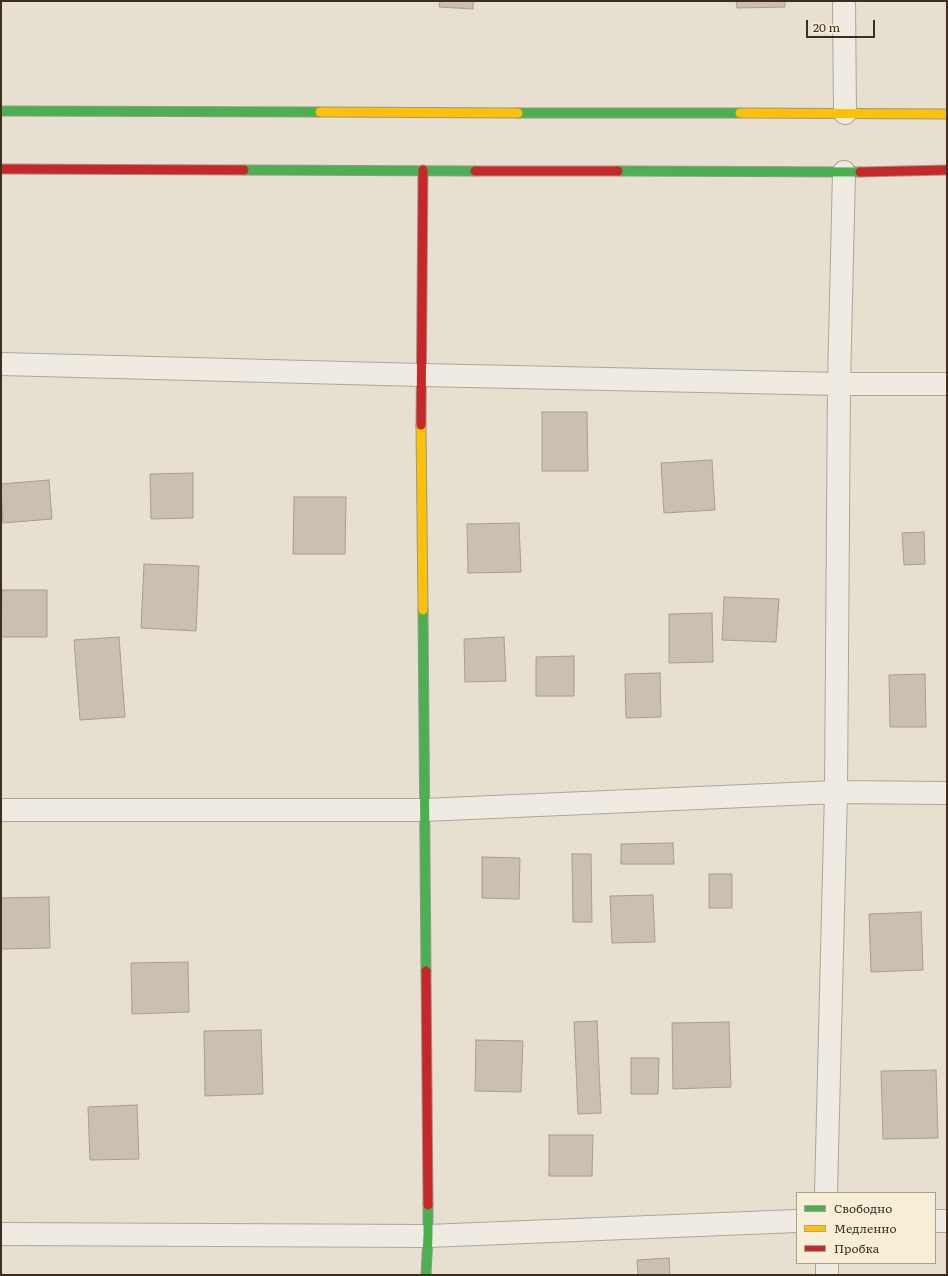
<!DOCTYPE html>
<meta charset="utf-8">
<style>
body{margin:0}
#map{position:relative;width:948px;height:1276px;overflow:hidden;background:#e7e0d1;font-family:Literata,serif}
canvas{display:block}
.frame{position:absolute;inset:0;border:2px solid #3d2e20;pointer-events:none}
.legend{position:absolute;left:796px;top:1192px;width:140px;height:72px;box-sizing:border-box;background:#f7eed8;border:1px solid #ada18e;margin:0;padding:5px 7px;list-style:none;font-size:12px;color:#3d2e20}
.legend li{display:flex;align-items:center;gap:8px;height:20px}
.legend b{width:20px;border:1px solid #ada18e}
.scale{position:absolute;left:806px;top:20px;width:69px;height:18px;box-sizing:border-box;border:2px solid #3d2e20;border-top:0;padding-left:5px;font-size:12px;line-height:14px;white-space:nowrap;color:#3d2e20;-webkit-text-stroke:3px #f7eed8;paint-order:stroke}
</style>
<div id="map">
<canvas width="948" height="1276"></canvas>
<div class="frame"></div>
<ul class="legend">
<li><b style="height:5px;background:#4caf50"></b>Свободно</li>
<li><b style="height:5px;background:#ffc107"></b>Медленно</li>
<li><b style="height:5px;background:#c62828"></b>Пробка</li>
</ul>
<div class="scale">20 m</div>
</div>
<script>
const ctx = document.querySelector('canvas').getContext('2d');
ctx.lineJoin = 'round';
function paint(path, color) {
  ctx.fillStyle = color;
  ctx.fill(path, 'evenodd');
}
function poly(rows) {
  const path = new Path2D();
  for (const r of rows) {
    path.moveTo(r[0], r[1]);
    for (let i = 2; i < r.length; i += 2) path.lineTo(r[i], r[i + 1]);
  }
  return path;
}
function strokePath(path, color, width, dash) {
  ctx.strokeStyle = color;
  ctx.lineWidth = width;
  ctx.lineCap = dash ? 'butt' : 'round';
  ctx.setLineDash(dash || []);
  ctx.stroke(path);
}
const building = poly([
 [440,1,473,1,473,9,439,7,440,1],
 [736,1,785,1,785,7,737,8,736,1],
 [542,412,587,412,588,471,542,471,542,412],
 [712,460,715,510,664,513,661,463,712,460],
 [193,473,193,518,151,519,150,474,193,473],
 [49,480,52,519,3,523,1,484,49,480],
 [294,497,346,497,345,554,293,554,294,497],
 [519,523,521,572,468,573,467,524,519,523],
 [924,532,925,564,904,565,902,533,924,532],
 [144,564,199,566,196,631,141,628,144,564],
 [2,590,47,590,47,637,1,637,2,590],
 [724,597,779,599,776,642,722,640,724,597],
 [712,613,713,662,669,663,669,614,712,613],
 [119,637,125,717,80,720,74,640,119,637],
 [504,637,506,681,465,682,464,639,504,637],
 [574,656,574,696,536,696,536,657,574,656],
 [660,673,661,717,626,718,625,674,660,673],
 [925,674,926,727,890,727,889,675,925,674],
 [673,843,674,864,621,864,621,844,673,843],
 [572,854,591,854,592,922,573,922,572,854],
 [482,857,520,858,519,899,482,898,482,857],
 [709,874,732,874,732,908,709,908,709,874],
 [653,895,655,942,612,943,610,896,653,895],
 [49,897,50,948,1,949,1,898,49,897],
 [921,912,923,970,871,972,869,914,921,912],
 [188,962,189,1012,132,1014,131,963,188,962],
 [597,1021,601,1113,578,1114,574,1022,597,1021],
 [729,1022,731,1087,673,1089,672,1023,729,1022],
 [261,1030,263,1094,205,1096,204,1031,261,1030],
 [476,1040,523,1041,521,1092,475,1091,476,1040],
 [631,1058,659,1058,658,1094,631,1094,631,1058],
 [936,1070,938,1138,883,1139,881,1071,936,1070],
 [137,1105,139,1159,90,1160,88,1107,137,1105],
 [549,1135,593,1135,592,1176,549,1176,549,1135],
 [669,1258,670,1275,638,1275,637,1260,669,1258]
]);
paint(building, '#cbbfb2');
strokePath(building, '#a89c90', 1);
const street = poly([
 [844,1,845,113],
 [1,364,421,375,839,384,947,384],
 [1,810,424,810,836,792,947,793],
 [826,1193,836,792,839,384,844,172],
 [935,1221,947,1221],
 [1,1234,428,1236,797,1221],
 [827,1263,827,1275]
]);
const fast = poly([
 [1,111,320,112],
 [518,113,740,113],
 [244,170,475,171],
 [618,171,860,172],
 [423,610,426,971],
 [426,1275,428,1236,428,1205]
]);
const slow = poly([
 [320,112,518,113],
 [740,113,947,114],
 [421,425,423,610]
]);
const jam = poly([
 [1,169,244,170],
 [475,171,618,171],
 [860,172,947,170],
 [421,425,423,170],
 [426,971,428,1205]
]);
strokePath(street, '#ada599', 24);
strokePath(fast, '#9c958a', 11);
strokePath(slow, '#9c958a', 11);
strokePath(jam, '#9c958a', 11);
strokePath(street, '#efebe3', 22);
strokePath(fast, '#4caf50', 9);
strokePath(slow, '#ffc107', 9);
strokePath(jam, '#c62828', 9);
</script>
